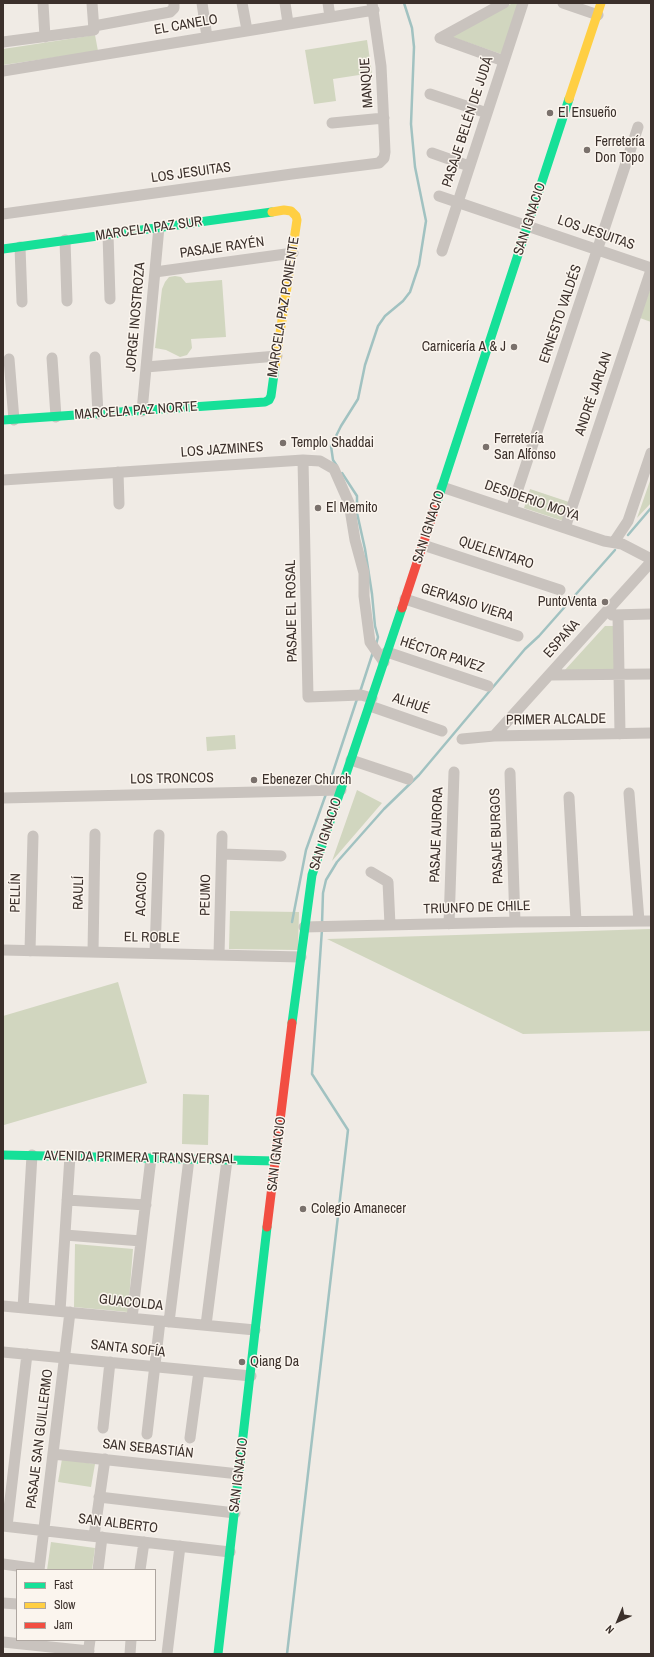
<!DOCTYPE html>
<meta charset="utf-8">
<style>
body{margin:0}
#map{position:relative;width:654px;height:1657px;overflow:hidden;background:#f0ebe5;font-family:"Archivo Narrow",sans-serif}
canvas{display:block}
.frame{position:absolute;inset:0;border:4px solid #3b302b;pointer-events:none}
.legend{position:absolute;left:16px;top:1569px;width:140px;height:72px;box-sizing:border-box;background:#fbf5ee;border:1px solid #aea6a0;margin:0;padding:5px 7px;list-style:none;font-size:12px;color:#3b302b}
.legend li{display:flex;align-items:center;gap:8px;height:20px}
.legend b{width:20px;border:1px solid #aea6a0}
.north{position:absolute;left:598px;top:1601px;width:40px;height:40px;-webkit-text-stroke:3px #fbf5ee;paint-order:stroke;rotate:224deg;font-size:11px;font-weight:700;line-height:16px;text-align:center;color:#3b302b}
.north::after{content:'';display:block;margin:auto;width:14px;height:18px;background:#3b302b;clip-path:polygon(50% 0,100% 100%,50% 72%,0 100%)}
</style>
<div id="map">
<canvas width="654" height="1657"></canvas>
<div class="frame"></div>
<ul class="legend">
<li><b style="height:5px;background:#16e098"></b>Fast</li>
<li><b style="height:5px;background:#ffcf43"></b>Slow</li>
<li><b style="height:5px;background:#f24e42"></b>Jam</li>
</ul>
<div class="north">N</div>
</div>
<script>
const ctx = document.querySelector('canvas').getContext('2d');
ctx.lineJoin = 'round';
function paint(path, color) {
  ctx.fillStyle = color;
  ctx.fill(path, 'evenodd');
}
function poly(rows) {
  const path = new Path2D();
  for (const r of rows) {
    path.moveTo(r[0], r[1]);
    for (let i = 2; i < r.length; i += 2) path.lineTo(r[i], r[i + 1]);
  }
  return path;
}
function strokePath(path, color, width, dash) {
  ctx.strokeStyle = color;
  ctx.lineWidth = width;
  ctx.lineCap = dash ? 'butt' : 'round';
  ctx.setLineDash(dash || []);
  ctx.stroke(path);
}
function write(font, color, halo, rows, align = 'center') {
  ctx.font = font + ' "Archivo Narrow",sans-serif';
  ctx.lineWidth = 3;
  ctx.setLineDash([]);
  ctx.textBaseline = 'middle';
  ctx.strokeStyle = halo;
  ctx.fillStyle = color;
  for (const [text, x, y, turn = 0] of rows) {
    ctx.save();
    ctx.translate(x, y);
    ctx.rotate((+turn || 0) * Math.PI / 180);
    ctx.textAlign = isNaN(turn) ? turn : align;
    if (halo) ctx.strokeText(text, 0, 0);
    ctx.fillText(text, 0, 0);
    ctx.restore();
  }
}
paint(poly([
 [513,3,522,3,504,55,449,36],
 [95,35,98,51,3,65,3,49],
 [367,40,372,73,333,79,336,101,314,104,305,50],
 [175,276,181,277,186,283,222,280,226,337,191,339,192,348,187,355,180,357,166,350,155,348,162,289,165,282,169,277],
 [651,286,651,322,640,318],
 [651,478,651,503,637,518],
 [530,489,569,502,563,521,524,508],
 [605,626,614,626,614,671,564,671],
 [235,735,236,749,207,751,206,737],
 [357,790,382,803,332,861],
 [230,911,299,912,298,950,229,949],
 [651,929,651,1031,523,1034,327,939],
 [118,982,147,1083,4,1125,3,1016],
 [183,1094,209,1095,208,1145,182,1144],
 [75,1244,133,1249,128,1312,74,1307],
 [62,1459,95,1464,91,1487,58,1482],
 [51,1542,95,1548,92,1570,47,1570]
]), '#d1d6bf');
strokePath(poly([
 [337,466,333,460,331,446,341,426,358,399,365,365,378,326,385,316,403,301,410,292,419,265,426,221,415,167,411,124,414,47,412,28,404,3],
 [342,473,357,496,357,513,365,549,372,594,375,626,378,637,376,645],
 [628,535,651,508],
 [360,692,373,652],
 [328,787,357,699],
 [292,922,306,850,326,794],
 [322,924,323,893,326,880,337,862,384,809,419,775,525,649,539,636,615,550],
 [287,1654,348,1130,312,1074,322,929]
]), '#a1c2c1', 2.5);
strokePath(poly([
 [43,3,45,37],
 [202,3,207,37],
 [242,3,247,30],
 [285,3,288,23],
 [328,3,330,17],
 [563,3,598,15],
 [94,26,170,12,174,8,174,3],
 [440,38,504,3],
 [440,38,504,61],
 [3,42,94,30,92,3],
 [3,71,374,10],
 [430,94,487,113],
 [332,123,384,118],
 [432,153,469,166],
 [439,196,651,268],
 [3,214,292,174,379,163,384,158,385,152,383,106,381,66,372,3],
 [108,234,110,299],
 [65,240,67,301],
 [20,247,22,302],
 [442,251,523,3],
 [155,272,293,253],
 [95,357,98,414],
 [52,358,56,417],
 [9,359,14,420],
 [146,367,277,356],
 [142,411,159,227],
 [303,460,308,697,361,695,372,698],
 [118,472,119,504],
 [3,480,303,460,320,461,334,469,349,503,355,540,364,573,364,596,370,642,384,662],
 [442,487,604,541,622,544,651,559],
 [511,510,638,127],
 [565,528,651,270],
 [614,542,628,521,651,453],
 [423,545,560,590],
 [405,599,518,636],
 [612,615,651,614],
 [618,615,620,734],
 [387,652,488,686],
 [550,675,651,674],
 [370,706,442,731],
 [494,736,651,562],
 [462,739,494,736,651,733],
 [351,760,408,779],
 [510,773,515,922],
 [629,793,639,921],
 [569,797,576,921],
 [3,798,341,790],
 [222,854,281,856],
 [371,872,388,882,390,925],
 [449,924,454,772],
 [304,927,515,922,651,921],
 [3,950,301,957],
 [30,951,33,836],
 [93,952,95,834],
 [155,953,159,835],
 [219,955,222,836],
 [67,1200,146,1205],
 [65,1235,141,1241],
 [3,1306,255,1330],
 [23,1308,32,1155],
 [60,1311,70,1156],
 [132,1318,151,1158],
 [169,1322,189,1159],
 [206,1325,227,1160],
 [3,1352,251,1376],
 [103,1428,110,1362],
 [147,1434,160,1321],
 [190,1438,199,1371],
 [53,1454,239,1474],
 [99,1497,235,1513],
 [3,1526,230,1552],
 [7,1526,27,1354],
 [94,1536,105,1459],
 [3,1564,39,1569],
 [39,1570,70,1312],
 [98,1570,102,1537],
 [140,1570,144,1542],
 [3,1603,17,1604],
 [3,1642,89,1651],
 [88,1654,90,1640],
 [130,1654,131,1640],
 [167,1654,180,1546]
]), '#c9c3be', 11);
strokePath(poly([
 [3,249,272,212],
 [3,420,265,402,269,400,271,396,275,367],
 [435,508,569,99],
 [292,1023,312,875,402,608],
 [3,1155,276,1161],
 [218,1654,267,1227]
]), '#16e098', 9);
strokePath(poly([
 [569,99,601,3],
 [272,212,284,210,291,211,296,216,297,220,275,367]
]), '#ffcf43', 9);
strokePath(poly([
 [402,608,435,508],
 [267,1227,292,1023]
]), '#f24e42', 9);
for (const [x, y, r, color] of [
 [550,113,4,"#7a716c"],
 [587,150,4,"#7a716c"],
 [514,347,4,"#7a716c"],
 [283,443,4,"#7a716c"],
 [486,447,4,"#7a716c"],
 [318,508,4,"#7a716c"],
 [605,602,4,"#7a716c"],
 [254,780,4,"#7a716c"],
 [303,1209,4,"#7a716c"],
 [242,1362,4,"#7a716c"]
]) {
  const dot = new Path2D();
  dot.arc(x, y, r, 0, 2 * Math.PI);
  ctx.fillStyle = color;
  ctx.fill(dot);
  strokePath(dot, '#fbf5ee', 1.5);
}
write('14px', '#3b302b', '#fbf5ee', [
 ["EL CANELO",186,25,-10],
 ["MANQUE",367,83,-94],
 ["PASAJE BELÉN DE JUDÁ",468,122,-72],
 ["LOS JESUITAS",191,173,-8],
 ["SAN IGNACIO",530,219,-72],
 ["MARCELA PAZ SUR",149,229,-8],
 ["LOS JESUITAS",596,233,19],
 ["PASAJE RAYÉN",222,248,-8],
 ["MARCELA PAZ PONIENTE",284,307,-81],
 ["ERNESTO VALDÉS",561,314,-71],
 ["JORGE INOSTROZA",136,317,-85],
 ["ANDRÉ JARLAN",594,394,-71],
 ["MARCELA PAZ NORTE",136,411,-4],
 ["LOS JAZMINES",222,450,-4],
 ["DESIDERIO MOYA",532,501,19],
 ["SAN IGNACIO",429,527,-72],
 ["QUELENTARO",496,553,18],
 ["GERVASIO VIERA",467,603,18],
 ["PASAJE EL ROSAL",292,611,-91],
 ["ESPAÑA",562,639,-48],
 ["HÉCTOR PAVEZ",442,655,18],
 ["ALHUÉ",411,704,19],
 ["PRIMER ALCALDE",556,720,-1],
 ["LOS TRONCOS",172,779,-1],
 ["SAN IGNACIO",326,834,-72],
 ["PASAJE AURORA",437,835,-88],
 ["PASAJE BURGOS",497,836,-92],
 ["PELLÍN",16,893,-89],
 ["RAULÍ",79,893,-89],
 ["ACACIO",142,894,-88],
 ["PEUMO",206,895,-89],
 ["TRIUNFO DE CHILE",477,908,-2],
 ["EL ROBLE",152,938,1],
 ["SAN IGNACIO",277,1154,-83],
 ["AVENIDA PRIMERA TRANSVERSAL",140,1158,1],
 ["GUACOLDA",131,1303,6],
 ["SANTA SOFÍA",128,1349,6],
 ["PASAJE SAN GUILLERMO",40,1439,-83],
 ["SAN SEBASTIÁN",148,1449,6],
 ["SAN IGNACIO",239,1475,-83],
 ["SAN ALBERTO",118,1524,7]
]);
write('14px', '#3b302b', '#fbf5ee', [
 ["El Ensueño",558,113],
 ["Ferretería",595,142],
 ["Don Topo",595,158],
 ["Carnicería A & J",506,347,"right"],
 ["Ferretería",494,439],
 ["San Alfonso",494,455],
 ["Templo Shaddai",291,443],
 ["El Memito",326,508],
 ["PuntoVenta",597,602,"right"],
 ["Ebenezer Church",262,780],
 ["Colegio Amanecer",311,1209],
 ["Qiang Da",250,1362]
], 'left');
</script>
